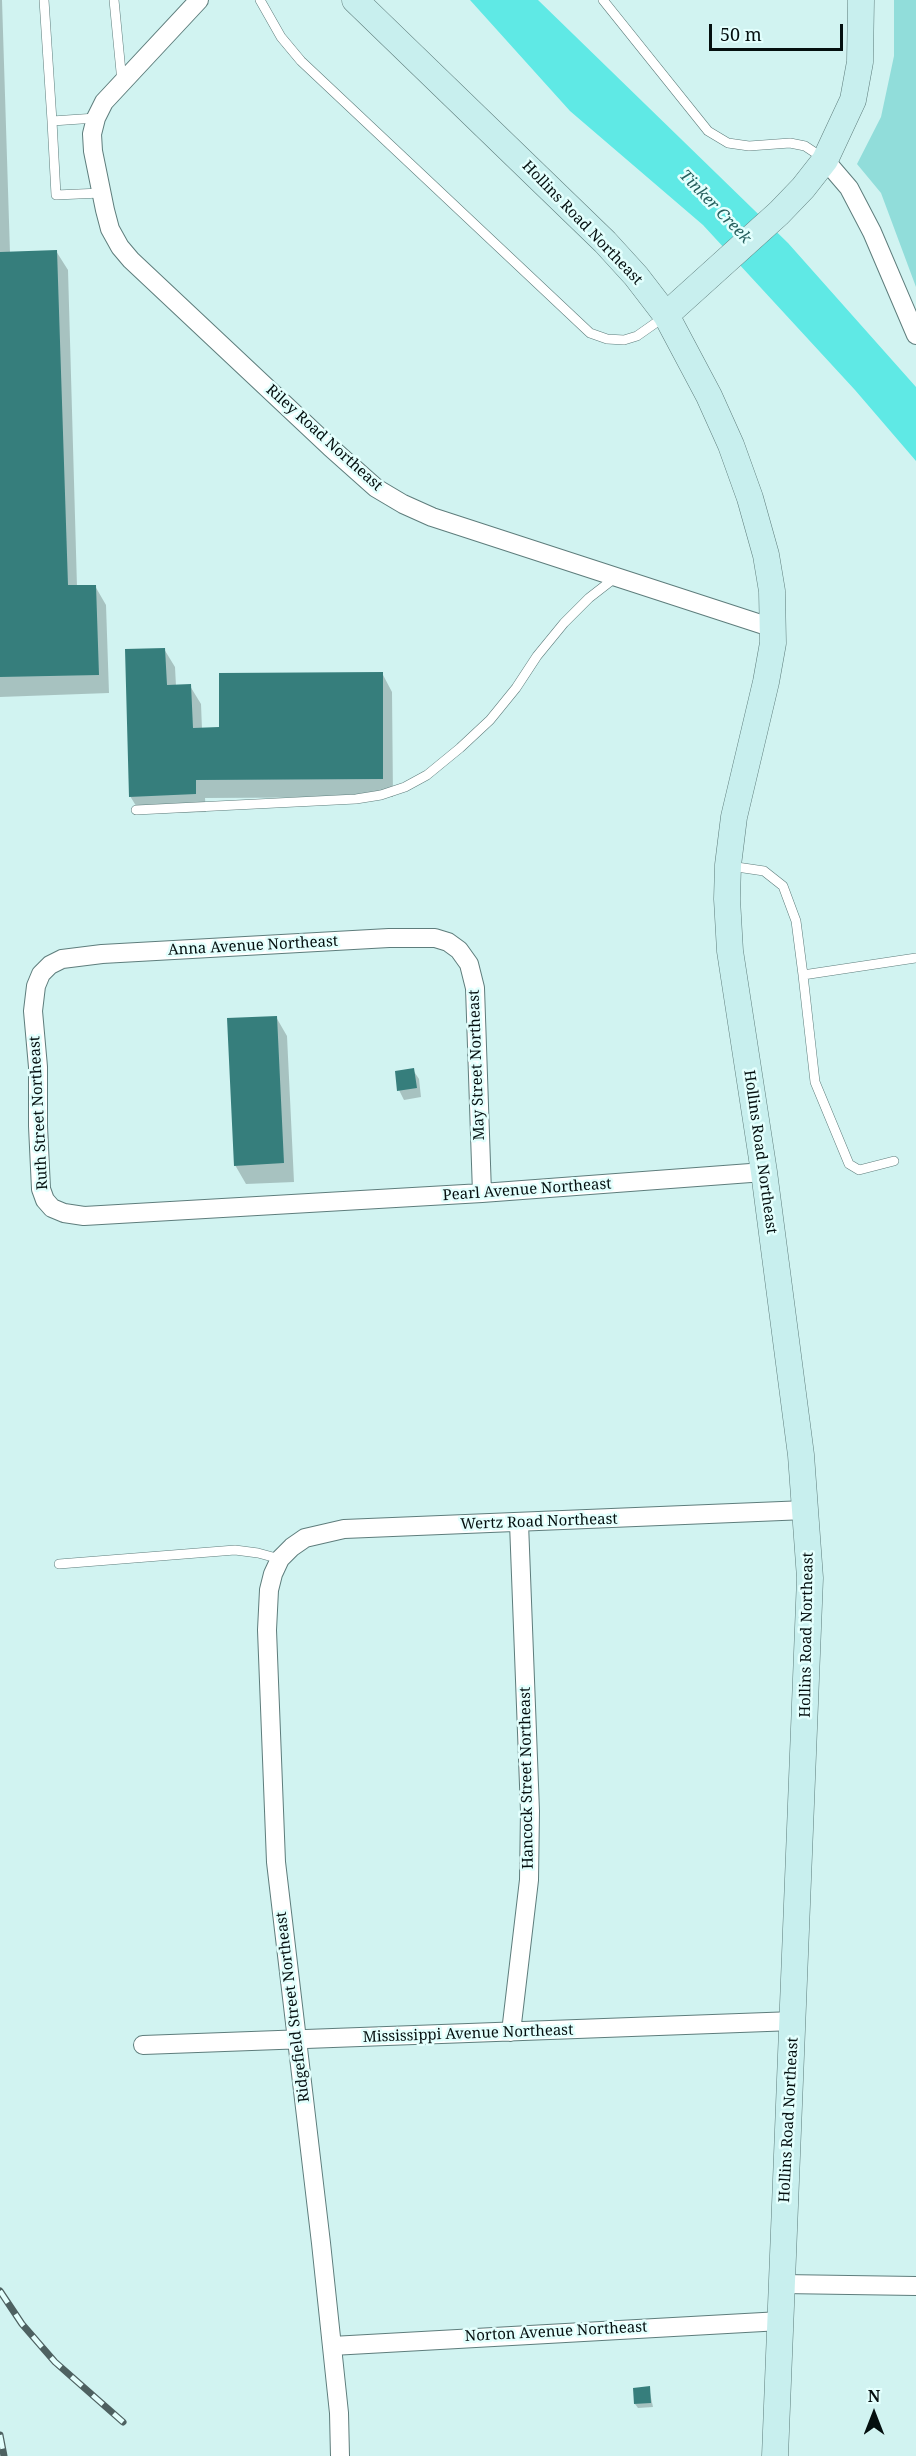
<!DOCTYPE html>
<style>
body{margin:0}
#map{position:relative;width:916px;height:2456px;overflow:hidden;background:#d1f3f1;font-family:"Noto Serif",serif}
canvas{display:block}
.north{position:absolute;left:844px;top:2384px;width:60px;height:60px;-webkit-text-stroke:4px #e3fffd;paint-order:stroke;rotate:0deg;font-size:16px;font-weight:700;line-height:24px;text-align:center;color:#040f0f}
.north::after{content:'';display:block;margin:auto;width:21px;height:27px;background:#040f0f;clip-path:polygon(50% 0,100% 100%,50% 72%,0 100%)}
.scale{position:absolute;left:709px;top:24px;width:134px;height:27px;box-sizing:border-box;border:3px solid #040f0f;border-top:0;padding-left:8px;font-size:18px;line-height:21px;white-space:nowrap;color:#040f0f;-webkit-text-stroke:4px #e3fffd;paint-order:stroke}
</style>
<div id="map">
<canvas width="916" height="2456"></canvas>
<div class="north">N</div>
<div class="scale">50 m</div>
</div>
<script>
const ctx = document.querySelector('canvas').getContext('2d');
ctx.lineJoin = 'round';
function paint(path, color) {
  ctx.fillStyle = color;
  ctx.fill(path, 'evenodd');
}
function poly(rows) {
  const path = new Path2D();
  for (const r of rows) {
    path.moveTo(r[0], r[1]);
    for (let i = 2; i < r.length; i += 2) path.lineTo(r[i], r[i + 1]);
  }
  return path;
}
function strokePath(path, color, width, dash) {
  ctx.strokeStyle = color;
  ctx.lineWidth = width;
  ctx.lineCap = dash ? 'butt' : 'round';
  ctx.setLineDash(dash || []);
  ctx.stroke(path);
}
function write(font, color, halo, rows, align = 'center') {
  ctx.font = font + ' "Noto Serif",serif';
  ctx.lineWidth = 5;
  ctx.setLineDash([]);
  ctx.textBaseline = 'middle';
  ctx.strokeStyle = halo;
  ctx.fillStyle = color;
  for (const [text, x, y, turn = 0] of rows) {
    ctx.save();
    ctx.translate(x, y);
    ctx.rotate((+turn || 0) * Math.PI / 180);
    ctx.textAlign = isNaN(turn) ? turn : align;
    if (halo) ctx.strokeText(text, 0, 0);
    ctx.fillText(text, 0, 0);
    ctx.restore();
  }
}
paint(poly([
 [894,0,916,0,916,287,881,193,857,164,881,117,894,56]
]), '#91ddda');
paint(poly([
 [470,0,538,0,788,243,916,387,916,461,855,390,703,225,570,111]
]), '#5fe9e5');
paint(poly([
 [0,0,2,0,10,253,56,251,68,270,77,587,95,586,106,605,109,693,0,697],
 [164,649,175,667,176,686,190,686,201,704,202,729,221,729,382,673,392,692,393,797,205,798,206,812,141,814,130,796],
 [276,1017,287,1036,294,1182,246,1184,235,1165],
 [413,1070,419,1079,421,1097,404,1100,399,1090],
 [649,2388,653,2407,638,2408,635,2404]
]), '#0003');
paint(poly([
 [57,250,68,585,96,585,99,675,0,677,0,252],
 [165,648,167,685,191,684,193,728,219,727,219,673,383,672,383,779,196,780,196,794,129,797,125,649],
 [277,1016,284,1163,234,1166,227,1018],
 [414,1068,417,1088,397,1091,395,1071],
 [650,2386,651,2403,634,2404,633,2388]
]), '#367e7c');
const lane = poly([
 [44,0,52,121,96,118],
 [114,0,122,82],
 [260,0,281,37,301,61,590,333,607,339,624,340,637,336,664,317],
 [603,0,708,131,728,143,749,146,790,143,805,146,823,158],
 [52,121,56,195,101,193],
 [136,810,356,799,381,795,405,787,427,775,460,748,490,720,516,688,537,656,564,623,589,598,616,577],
 [730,866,764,871,783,886,796,921,803,975,916,958],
 [803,975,815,1082,849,1164,859,1170,894,1161],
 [59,1564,235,1550,258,1553,280,1559]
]);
const street = poly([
 [199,0,104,102,96,118,92,134,93,151,105,210,110,229,120,247,131,260,330,447,376,488,403,504,432,517,773,628],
 [825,160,849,188,872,232,916,335],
 [482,1193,475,988,469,964,459,950,448,942,435,938,389,938,102,954,62,959,50,965,41,974,36,986,33,1011,38,1067,38,1126,41,1189,45,1200,52,1208,64,1213,84,1216,482,1193,764,1172],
 [511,2032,529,1880,530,1811,519,1523],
 [143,2045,794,2021],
 [782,2284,916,2286],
 [332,2346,781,2321],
 [340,2456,339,2413,321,2243,276,1862,267,1630,269,1590,273,1574,280,1559,292,1547,305,1538,344,1529,806,1510]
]);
const secondary = poly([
 [355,0,605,242,636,276,666,315,709,396,731,445,750,498,766,555,772,591,773,643,766,682,734,817,728,865,727,899,730,951,764,1172,801,1455,810,1578,775,2456],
 [666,315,779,213,803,188,825,160,853,100,860,62,861,0]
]);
strokePath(lane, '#5e7d7c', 10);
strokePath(street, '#5e7d7c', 20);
strokePath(secondary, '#5e7d7c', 27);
strokePath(lane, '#fff', 9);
strokePath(street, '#fff', 18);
strokePath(secondary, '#c8efee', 26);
const rail = poly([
 [0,2291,22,2324,55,2362,123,2422],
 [0,2435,4,2456]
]);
strokePath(rail, '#4e6161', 7);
strokePath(rail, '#e3fffd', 4.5, [14]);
write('15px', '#040f0f', '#e3fffd', [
 ["Hollins Road Northeast",582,223,46],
 ["Riley Road Northeast",324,438,42],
 ["Anna Avenue Northeast",253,946,-3],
 ["May Street Northeast",477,1065,-92],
 ["Ruth Street Northeast",39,1113,-93],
 ["Hollins Road Northeast",760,1152,82],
 ["Pearl Avenue Northeast",527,1190,-4],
 ["Wertz Road Northeast",539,1522,-2],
 ["Hollins Road Northeast",807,1635,-89],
 ["Hancock Street Northeast",527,1778,-91],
 ["Ridgefield Street Northeast",293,2007,-97],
 ["Mississippi Avenue Northeast",468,2034,-2],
 ["Hollins Road Northeast",789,2120,-87],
 ["Norton Avenue Northeast",556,2332,-3]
]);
write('italic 16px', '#26605e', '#e3fffd', [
 ["Tinker Creek",715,207,46]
]);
</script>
